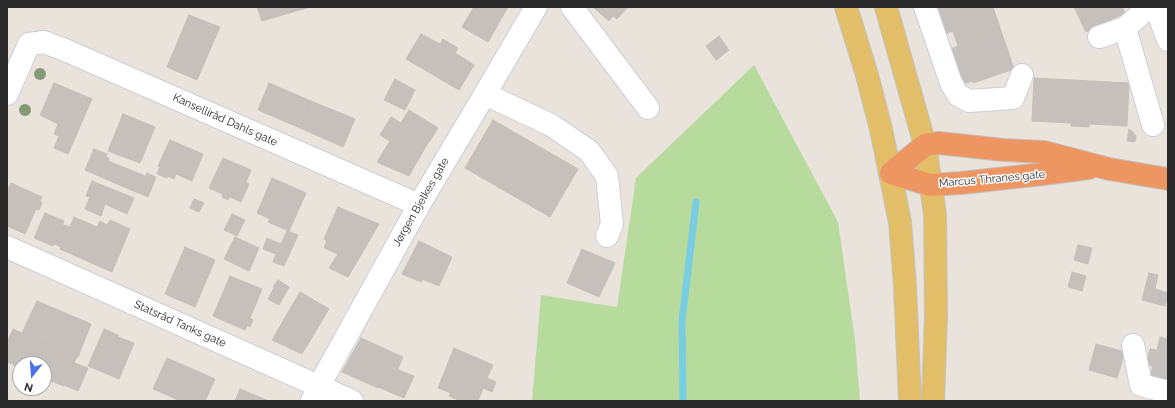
<!DOCTYPE html>
<meta charset="utf-8">
<style>
body{margin:0}
#map{position:relative;width:1175px;height:408px;overflow:hidden;background:#eae3dc;font-family:Raleway,sans-serif}
canvas{display:block}
.frame{position:absolute;inset:0;border:8px solid #292929;pointer-events:none}
.north{position:absolute;left:12px;top:356px;width:40px;height:40px;box-sizing:border-box;background:#fff;border:1px solid #a9a9a9;border-radius:50%;rotate:197deg;font-size:11px;font-weight:700;line-height:16px;text-align:center;color:#292929}
.north::after{content:'';display:block;margin:auto;width:14px;height:18px;background:#4b73e8;clip-path:polygon(50% 0,100% 100%,50% 72%,0 100%)}
</style>
<div id="map">
<canvas width="1175" height="408"></canvas>
<div class="frame"></div>
<div class="north">N</div>
</div>
<script>
const ctx = document.querySelector('canvas').getContext('2d');
ctx.lineJoin = 'round';
function paint(path, color) {
  ctx.fillStyle = color;
  ctx.fill(path, 'evenodd');
}
function poly(rows) {
  const path = new Path2D();
  for (const r of rows) {
    path.moveTo(r[0], r[1]);
    for (let i = 2; i < r.length; i += 2) path.lineTo(r[i], r[i + 1]);
  }
  return path;
}
function strokePath(path, color, width, dash) {
  ctx.strokeStyle = color;
  ctx.lineWidth = width;
  ctx.lineCap = dash ? 'butt' : 'round';
  ctx.setLineDash(dash || []);
  ctx.stroke(path);
}
function write(font, color, halo, rows, align = 'center') {
  ctx.font = font + ' Raleway,sans-serif';
  ctx.lineWidth = 3;
  ctx.setLineDash([]);
  ctx.textBaseline = 'middle';
  ctx.strokeStyle = halo;
  ctx.fillStyle = color;
  for (const [text, x, y, turn = 0] of rows) {
    ctx.save();
    ctx.translate(x, y);
    ctx.rotate((+turn || 0) * Math.PI / 180);
    ctx.textAlign = isNaN(turn) ? turn : align;
    if (halo) ctx.strokeText(text, 0, 0);
    ctx.fillText(text, 0, 0);
    ctx.restore();
  }
}
paint(poly([
 [754,65,838,222,855,340,860,401,532,401,541,295,617,307,636,178]
]), '#b7db9d');
strokePath(poly([
 [683,401,682,321,696,202]
]), '#78cde2', 7);
const building = poly([
 [257,7,310,7,262,21,257,7],
 [474,7,508,7,488,42,462,27,474,7],
 [593,7,628,7,617,19,613,16,609,21,593,7],
 [936,7,993,7,1014,69,973,83,973,81,962,84,950,49,958,46,953,31,945,34,936,7],
 [1074,7,1122,7,1125,13,1086,32,1074,7],
 [189,15,220,27,197,80,167,67,189,15],
 [421,34,440,44,443,39,458,48,455,53,474,65,459,90,406,59,421,34],
 [719,36,729,50,716,60,706,46,719,36],
 [1034,78,1129,83,1127,126,1089,124,1089,127,1071,126,1071,123,1032,121,1034,78],
 [395,79,415,90,405,110,384,100,395,79],
 [54,83,92,99,68,154,54,148,59,136,54,134,58,124,40,115,54,83],
 [269,83,311,101,300,128,258,110,269,83],
 [311,101,355,119,343,147,300,128,311,101],
 [409,110,438,128,429,142,429,141,409,176,377,162,390,141,380,135,391,117,401,123,409,110],
 [123,114,155,127,140,163,108,151,123,114],
 [493,120,578,169,550,217,465,168,493,120],
 [1129,129,1132,131,1136,136,1135,142,1127,141,1129,129],
 [170,140,203,154,192,181,176,174,174,179,168,176,167,178,157,174,160,167,158,166,170,140],
 [94,149,107,154,106,157,109,158,108,161,145,176,138,193,85,170,94,149],
 [223,158,251,170,246,182,249,184,241,202,230,197,228,200,222,197,223,194,209,188,223,158],
 [147,173,156,177,148,197,139,193,147,173],
 [272,178,306,193,289,231,268,222,270,219,257,213,272,178],
 [92,181,134,198,127,214,105,204,101,216,85,209,90,197,86,196,92,181],
 [11,183,42,197,40,201,42,203,39,210,36,209,25,234,7,226,7,195,9,191,7,191,11,183],
 [194,199,204,203,199,212,190,208,194,199],
 [338,207,379,224,348,277,329,268,338,254,324,248,327,241,324,239,338,207],
 [45,213,64,221,53,246,34,238,45,213],
 [232,214,245,220,237,236,224,230,232,214],
 [74,217,97,227,100,221,107,225,110,220,130,229,112,272,60,249,61,247,54,244,63,225,70,227,74,217],
 [287,231,298,235,284,266,273,262,276,254,263,249,267,238,281,244,287,231],
 [235,237,259,248,249,271,224,259,235,237],
 [419,241,452,257,439,286,422,279,421,282,402,274,419,241],
 [1078,245,1092,248,1088,264,1074,260,1078,245],
 [185,247,215,260,195,307,165,294,185,247],
 [582,249,615,263,599,297,567,283,582,249],
 [1072,272,1086,276,1082,291,1068,287,1072,272],
 [1149,273,1158,275,1155,289,1168,293,1165,306,1142,300,1149,273],
 [230,276,262,289,250,318,253,320,250,327,247,325,245,330,213,316,230,276],
 [278,280,289,287,279,305,268,299,274,288,273,287,278,280],
 [300,292,329,309,302,354,272,340,300,292],
 [37,301,91,324,78,357,22,333,37,301],
 [13,329,57,348,51,362,20,349,13,364,7,362,7,343,13,329],
 [104,329,118,335,118,337,134,343,119,379,88,366,104,329],
 [1160,337,1168,339,1168,383,1149,379,1153,366,1146,364,1150,349,1157,350,1160,337],
 [361,338,403,357,392,383,382,379,378,388,342,372,361,338],
 [1096,344,1125,352,1117,378,1089,370,1096,344],
 [57,348,77,356,64,386,44,378,44,364,20,364,20,368,13,365,20,349,51,362,57,348],
 [454,348,493,365,487,378,496,382,492,392,483,388,478,401,470,401,464,399,463,401,461,401,449,396,451,393,438,388,454,348],
 [167,358,215,379,205,401,181,401,153,389,167,358],
 [74,363,88,368,78,391,64,385,74,363],
 [398,370,414,376,404,398,378,387,382,379,392,383,398,370],
 [240,389,269,401,235,401,240,389]
]);
paint(building, '#c5c0bb');
strokePath(building, '#c5beb6', 1);
const minor = poly([
 [572,7,648,108],
 [925,7,951,83,958,95,969,101,1013,98,1022,75],
 [1156,7,1168,40],
 [1125,28,1153,125],
 [1099,37,1125,28,1149,7],
 [7,94,29,44,44,42,65,50,419,205],
 [485,94,551,125,589,151,607,176,612,224,607,236],
 [7,247,352,401],
 [1133,345,1141,385,1168,392],
 [312,401,319,386,419,205,485,94,536,7]
]);
const major = poly([
 [846,7,867,75,881,129,900,222,905,286,910,401],
 [886,7,925,145,935,214,936,316,933,401]
]);
const highway = poly([
 [891,173,925,145,939,143,1004,150,1044,152,1109,169,1168,179],
 [891,173,930,185,961,183,1043,174,1089,168]
]);
strokePath(minor, '#caced9', 24);
strokePath(major, '#c3c3c3', 24);
strokePath(highway, '#c3c3c3', 24);
strokePath(minor, '#fff', 22);
strokePath(major, '#e2be68', 22);
strokePath(highway, '#ee9662', 22);
ctx.fillStyle = '#849a75';
for (const [x, y] of [
 [40,74],
 [25,110]
]) {
  ctx.beginPath();
  ctx.arc(x, y, 6, 0, 2 * Math.PI);
  ctx.fill();
}
write('11px', '#292929', '#fff', [
 ["Kanselliråd Dahls gate",225,120,24],
 ["Marcus Thranes gate",992,179,-5],
 ["Jørgen Bjelkes gate",421,202,-60],
 ["Statsråd Tanks gate",180,324,24]
]);
</script>
